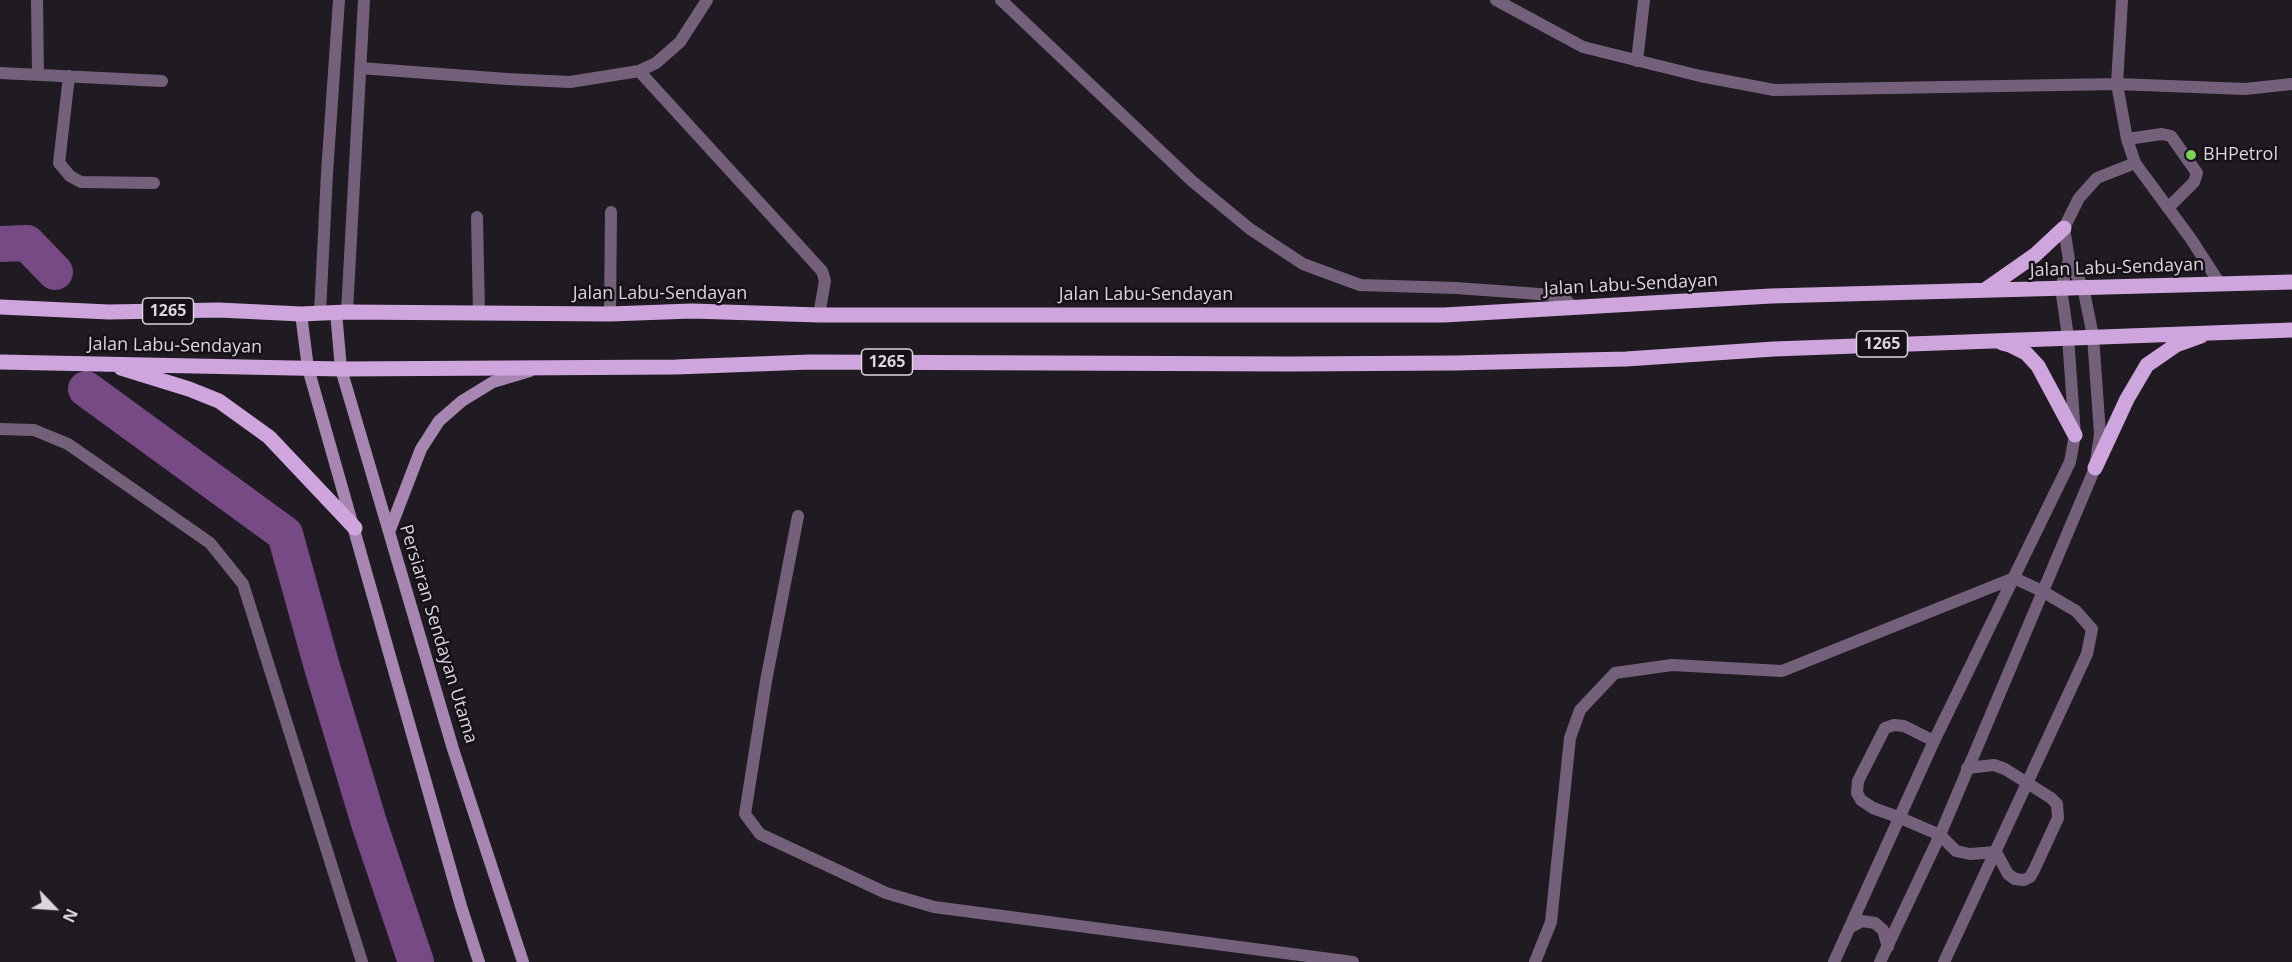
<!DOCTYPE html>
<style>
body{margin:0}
#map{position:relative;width:2292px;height:962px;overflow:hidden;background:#201a22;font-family:"Open Sans",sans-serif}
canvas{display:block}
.north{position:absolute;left:24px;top:878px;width:60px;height:60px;-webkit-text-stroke:4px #161118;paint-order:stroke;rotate:115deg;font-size:16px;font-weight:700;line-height:24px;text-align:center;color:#dbd6dc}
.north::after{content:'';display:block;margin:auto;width:21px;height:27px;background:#dbd6dc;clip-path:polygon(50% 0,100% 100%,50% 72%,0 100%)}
</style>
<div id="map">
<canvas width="2292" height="962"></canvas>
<div class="north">N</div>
</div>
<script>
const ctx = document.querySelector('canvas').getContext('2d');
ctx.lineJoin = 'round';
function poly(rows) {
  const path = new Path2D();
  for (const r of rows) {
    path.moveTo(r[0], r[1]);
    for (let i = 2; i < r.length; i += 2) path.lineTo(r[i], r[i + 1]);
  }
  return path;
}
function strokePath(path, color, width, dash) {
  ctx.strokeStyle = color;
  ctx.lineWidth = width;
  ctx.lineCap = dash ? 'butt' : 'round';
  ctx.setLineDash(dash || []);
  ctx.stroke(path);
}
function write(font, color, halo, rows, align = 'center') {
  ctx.font = font + ' "Open Sans",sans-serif';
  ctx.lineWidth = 5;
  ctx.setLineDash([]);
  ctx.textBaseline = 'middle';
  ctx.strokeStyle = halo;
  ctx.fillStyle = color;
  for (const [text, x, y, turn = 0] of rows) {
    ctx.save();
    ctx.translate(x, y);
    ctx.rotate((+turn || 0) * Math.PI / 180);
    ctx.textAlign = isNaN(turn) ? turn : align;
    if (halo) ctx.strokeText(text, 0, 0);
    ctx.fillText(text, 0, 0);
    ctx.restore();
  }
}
strokePath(poly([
 [0,244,27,243,55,272],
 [86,389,285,534,322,667,370,826,416,962]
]), '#774a86', 36);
strokePath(poly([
 [37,0,38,75],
 [0,73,162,81],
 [69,76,59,163,70,176,81,182,154,183],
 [2127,139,2162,134,2171,136,2197,173,2194,182,2168,208],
 [0,429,34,430,68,444,210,543,243,584,362,962],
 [798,516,766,681,745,814,760,834,886,893,934,907,1353,962],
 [1898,817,1873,808,1861,800,1857,793,1858,781,1885,728,1894,725,1904,726,1934,741],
 [1940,835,1956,851,1970,854,1996,852,2008,874,2015,879,2024,880,2030,877,2034,870,2058,818,2057,804,2051,798,2005,769,1994,765,1967,768],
 [1535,962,1551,922,1570,738,1580,710,1615,673,1672,665,1782,671,2014,578,2042,591]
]), '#74607b', 12);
strokePath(poly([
 [1001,0,1192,181,1250,229,1303,264,1360,285,1456,288,1553,295,1564,298,1574,308],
 [1496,0,1583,47,1700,76,1774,90,2117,84,2245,89,2292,84],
 [2122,0,2117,84,2127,139,2135,163,2191,239,2220,284],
 [1637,61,1644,0],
 [360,68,507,79,570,82,639,71,656,63,680,42,707,0],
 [639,71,822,271,825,281,819,315],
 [477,217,479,313],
 [347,312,364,0],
 [320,313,327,173,339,0],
 [610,314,611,212],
 [1898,817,1940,835],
 [1849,928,1862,921,1875,923,1883,930,1888,947],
 [1834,962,1934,741,2070,462,2075,435,2068,337,2061,288,2069,260],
 [1880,962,1940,835,2095,468,2100,434,2093,336,2083,287,2069,260,2064,228,2079,198,2097,178,2135,163],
 [1944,962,2087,654,2092,629,2076,611,2042,591]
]), '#74607b', 12);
strokePath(poly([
 [336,312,341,369,453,749,523,962],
 [301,314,308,368,461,906,479,962],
 [389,532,421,449,439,421,462,401,493,382,530,371]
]), '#a787b2', 12);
strokePath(poly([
 [1985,290,2035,255,2064,228],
 [0,307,109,312,219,310,301,314,347,312,610,314,692,311,819,315,1444,315,1771,296,2292,282],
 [2002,343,2010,345,2026,353,2038,366,2075,435],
 [0,362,341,369,676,367,810,362,1289,364,1455,363,1626,359,1774,349,2292,330],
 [121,368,189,389,219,401,269,437,355,528],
 [2095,468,2127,399,2147,365,2176,345,2201,336]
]), '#cea5dd', 15);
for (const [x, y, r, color] of [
 [2191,155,6,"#7bd156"]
]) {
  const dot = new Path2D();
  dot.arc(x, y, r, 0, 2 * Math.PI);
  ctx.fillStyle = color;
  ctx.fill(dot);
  strokePath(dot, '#161118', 2);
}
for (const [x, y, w] of [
 [168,311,51],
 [1882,344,51],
 [887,362,51]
]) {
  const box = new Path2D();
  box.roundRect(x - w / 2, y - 13, w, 26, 4.5);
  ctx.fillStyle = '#161118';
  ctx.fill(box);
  strokePath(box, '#dbd6dc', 1.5);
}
write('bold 16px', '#dbd6dc', null, [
 ["1265",168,311],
 ["1265",1882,344],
 ["1265",887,362]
]);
write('18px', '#dbd6dc', '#161118', [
 ["BHPetrol",2203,155]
], 'left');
write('18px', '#dbd6dc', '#161118', [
 ["Jalan Labu-Sendayan",2117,268,-2],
 ["Jalan Labu-Sendayan",1631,285,-3],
 ["Jalan Labu-Sendayan",660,294],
 ["Jalan Labu-Sendayan",1146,295],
 ["Jalan Labu-Sendayan",175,346,1],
 ["Persiaran Sendayan Utama",438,634,73]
]);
</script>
